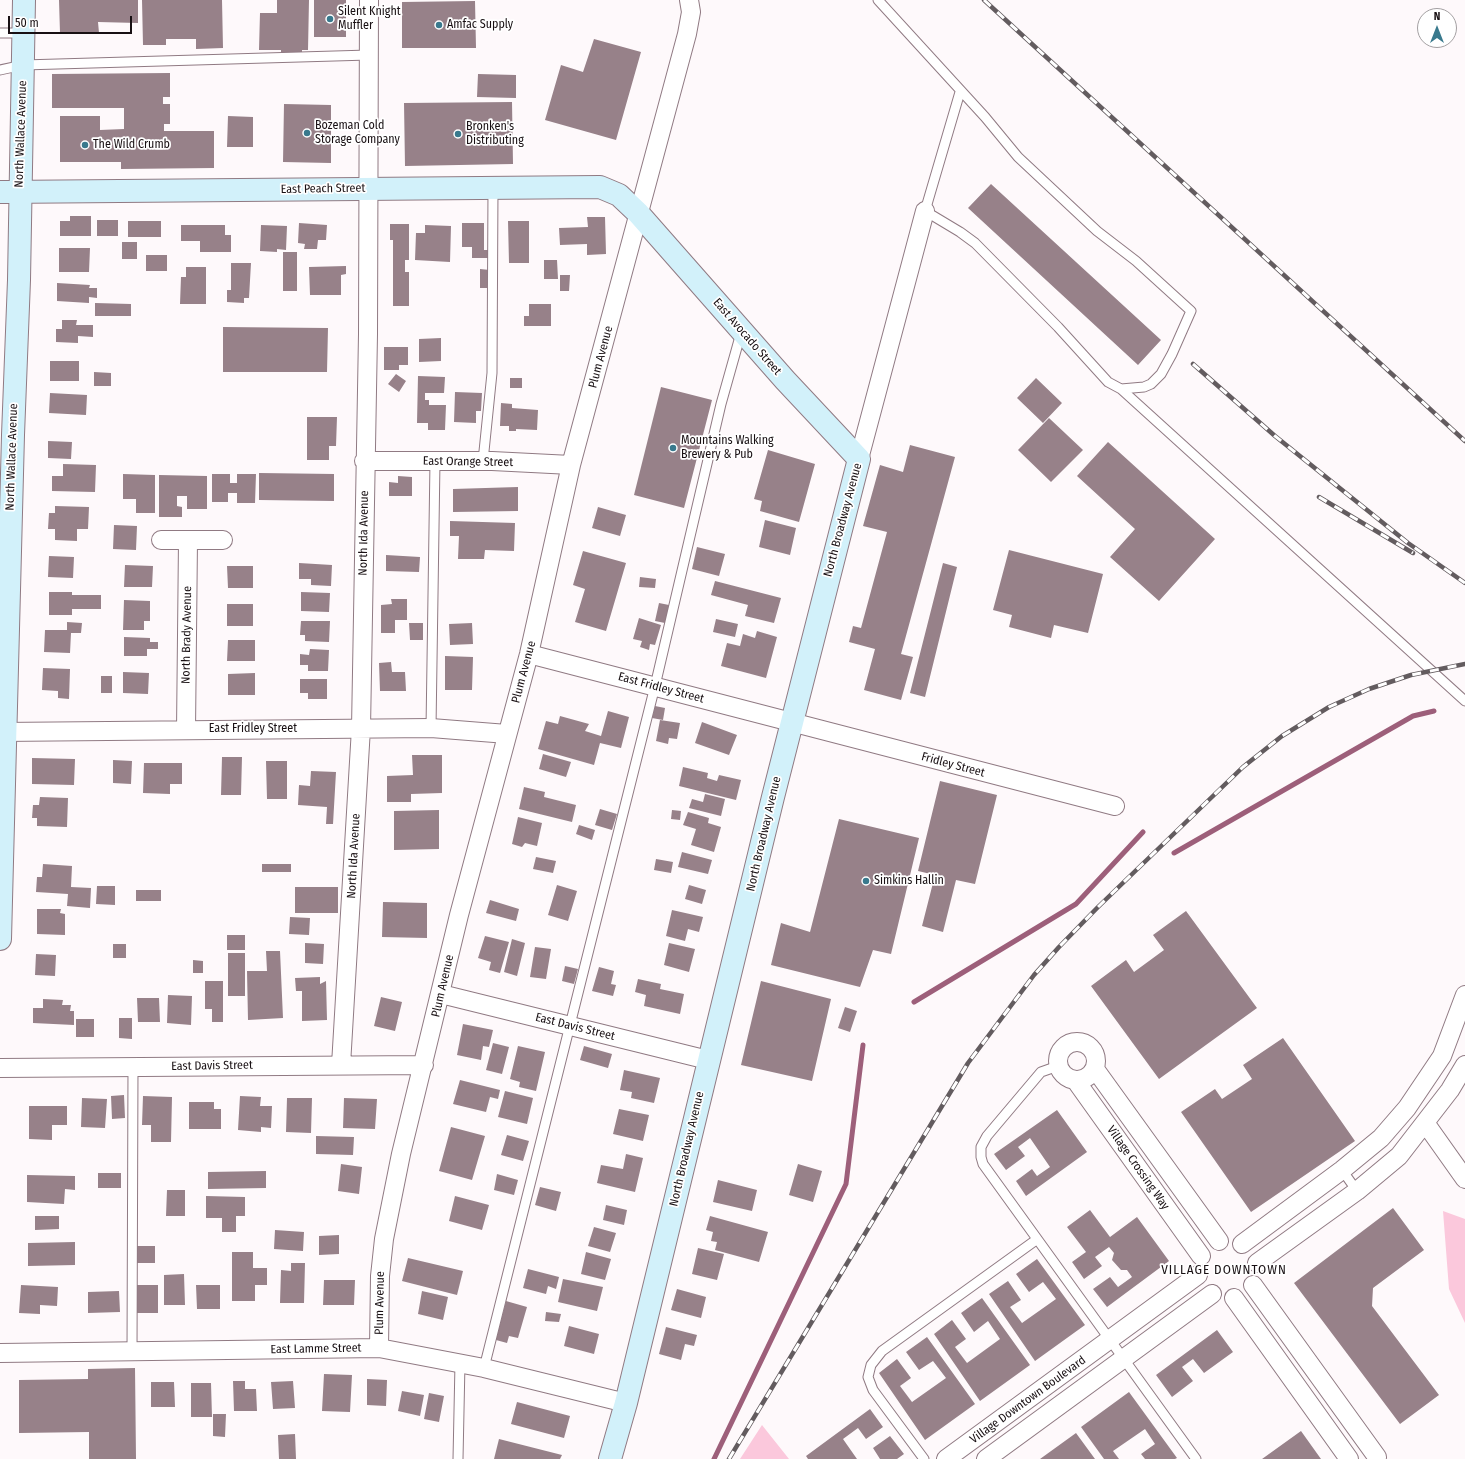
<!DOCTYPE html>
<style>
body{margin:0}
#map{position:relative;width:1465px;height:1459px;overflow:hidden;background:#fef9fb;font-family:"Fira Sans Condensed",sans-serif}
canvas{display:block}
.north{position:absolute;left:1417px;top:8px;width:40px;height:40px;box-sizing:border-box;background:#fff;border:1px solid #a39fa1;border-radius:50%;rotate:0deg;font-size:11px;font-weight:700;line-height:16px;text-align:center;color:#181013}
.north::after{content:'';display:block;margin:auto;width:14px;height:18px;background:#39798d;clip-path:polygon(50% 0,100% 100%,50% 72%,0 100%)}
.scale{position:absolute;left:8px;top:16px;width:124px;height:18px;box-sizing:border-box;border:2px solid #181013;border-top:0;padding-left:5px;font-size:12px;line-height:14px;white-space:nowrap;color:#181013;-webkit-text-stroke:3px #fff;paint-order:stroke}
</style>
<div id="map">
<canvas width="1465" height="1459"></canvas>
<div class="north">N</div>
<div class="scale">50 m</div>
</div>
<script>
const ctx = document.querySelector('canvas').getContext('2d');
ctx.lineJoin = 'round';
function paint(path, color) {
  ctx.fillStyle = color;
  ctx.fill(path, 'evenodd');
}
function poly(rows) {
  const path = new Path2D();
  for (const r of rows) {
    if (r.length === 3) {
      path.moveTo(r[0] + r[2], r[1]);
      path.arc(r[0], r[1], r[2], 0, 2 * Math.PI);
      continue;
    }
    path.moveTo(r[0], r[1]);
    for (let i = 2; i < r.length; i += 2) path.lineTo(r[i], r[i + 1]);
  }
  return path;
}
function strokePath(path, color, width, dash) {
  ctx.strokeStyle = color;
  ctx.lineWidth = width;
  ctx.lineCap = dash ? 'butt' : 'round';
  ctx.setLineDash(dash || []);
  ctx.stroke(path);
}
function write(font, color, halo, rows, align = 'center') {
  ctx.font = font + ' "Fira Sans Condensed",sans-serif';
  ctx.lineWidth = 3.5;
  ctx.setLineDash([]);
  ctx.textBaseline = 'middle';
  ctx.strokeStyle = halo;
  ctx.fillStyle = color;
  for (const [text, x, y, turn = 0] of rows) {
    ctx.save();
    ctx.translate(x, y);
    ctx.rotate((+turn || 0) * Math.PI / 180);
    ctx.textAlign = isNaN(turn) ? turn : align;
    if (halo) ctx.strokeText(text, 0, 0);
    ctx.fillText(text, 0, 0);
    ctx.restore();
  }
}
paint(poly([
 [1443,1211,1465,1219,1465,1323,1449,1289],
 [762,1425,789,1459,740,1459]
]), '#fbc8dc');
strokePath(poly([
 [1174,853,1413,716,1434,711],
 [914,1002,1076,904,1143,832],
 [714,1459,846,1184,863,1045]
]), '#9d5f7a', 5);
paint(poly([
 [59,0,138,0,138,23,98,22,99,33,60,33],
 [142,0,222,0,223,48,196,49,196,39,166,39,166,45,143,45],
 [277,0,309,0,308,50,302,50,302,55,281,55,281,50,259,50,260,13,277,13],
 [314,0,346,0,346,37,314,37],
 [475,1,476,48,402,48,402,2],
 [594,39,641,52,616,140,545,120,561,65,583,72],
 [170,73,170,97,163,97,163,104,170,104,170,124,164,124,164,131,214,131,214,168,121,169,121,162,60,162,60,116,100,116,100,130,124,129,124,108,52,108,52,74],
 [478,74,516,75,516,98,477,97],
 [512,102,513,164,405,166,404,103],
 [284,104,331,105,331,163,283,162],
 [228,116,253,117,253,147,227,147],
 [991,184,1161,340,1138,365,968,208],
 [70,216,91,216,91,236,60,236,60,221,70,221],
 [587,217,605,217,606,254,587,255,587,244,560,245,559,228,588,227],
 [97,220,118,220,118,236,97,236],
 [128,221,161,221,161,237,128,237],
 [508,221,529,221,529,263,509,263],
 [299,223,327,225,326,240,318,240,317,249,304,249,305,244,298,243],
 [462,223,484,223,484,250,491,250,491,258,472,258,472,247,462,247],
 [390,224,409,224,409,260,405,260,405,272,409,272,409,306,393,306,393,240,390,240],
 [181,225,225,225,225,235,231,235,231,252,200,252,200,241,181,241],
 [261,225,287,226,286,250,277,249,277,252,260,251],
 [425,225,451,226,450,262,415,260,416,233,425,233],
 [122,242,137,242,137,259,122,259],
 [59,248,90,248,89,272,59,272],
 [283,252,297,252,297,291,283,291],
 [146,255,167,255,167,271,146,271],
 [544,260,557,260,558,279,544,279],
 [231,263,251,263,249,298,244,298,244,303,227,302,227,290,231,290],
 [346,266,346,274,341,275,341,295,310,295,309,267],
 [186,267,206,267,206,304,180,304,181,277,186,277],
 [480,269,490,270,490,288,480,288],
 [560,275,570,275,569,291,560,291],
 [57,283,90,285,89,288,97,288,97,298,89,297,89,303,57,301],
 [95,303,131,304,131,316,95,316],
 [529,304,551,304,551,326,524,326,524,316,529,316],
 [62,320,77,320,76,325,93,325,93,337,78,336,78,343,56,342,56,329,62,329],
 [223,327,328,328,327,372,223,372],
 [441,338,441,361,419,362,419,339],
 [384,347,408,347,408,365,399,365,399,370,384,370],
 [50,361,79,361,79,381,50,381],
 [94,372,111,373,111,386,94,386],
 [396,374,406,381,399,392,388,384],
 [418,376,445,377,444,393,425,393,425,400,429,400,429,405,446,405,445,430,428,430,428,423,417,423],
 [510,378,522,378,522,388,510,388],
 [1036,378,1062,403,1043,423,1017,398],
 [661,387,712,400,684,508,634,495],
 [455,392,482,393,481,411,476,411,476,423,454,422],
 [50,393,87,395,86,415,49,413],
 [501,403,512,404,512,408,538,410,537,430,516,429,516,431,509,431,509,426,500,426],
 [307,417,337,417,336,446,329,446,329,460,307,460],
 [1049,418,1083,450,1051,482,1018,450],
 [48,441,72,442,71,459,48,458],
 [1108,442,1215,539,1159,601,1110,557,1135,529,1077,476],
 [910,445,955,457,901,654,913,657,901,700,864,690,875,649,849,642,853,626,861,628,887,532,863,526,880,465,903,472],
 [768,450,815,464,799,522,760,511,762,501,754,499],
 [63,464,96,465,95,492,52,491,52,476,63,476],
 [259,473,334,474,334,501,259,500],
 [123,474,155,475,155,513,136,513,136,499,123,499],
 [212,474,230,474,230,483,237,483,237,474,256,474,255,503,237,503,237,493,228,493,228,502,212,502],
 [159,475,207,476,207,509,187,509,187,496,177,496,177,506,182,507,182,517,159,517],
 [398,476,412,477,412,496,389,496,389,482,398,483],
 [518,487,518,511,453,512,453,489],
 [55,506,89,507,88,529,77,529,77,541,55,540,55,529,48,529,49,513,55,513],
 [598,507,626,515,620,536,592,528],
 [765,520,796,528,790,555,759,547],
 [450,521,515,523,514,551,485,550,484,559,458,559,459,536,450,536],
 [114,525,137,526,136,550,113,549],
 [697,547,725,554,719,576,692,569],
 [1009,550,1103,574,1088,633,1054,625,1051,638,1009,627,1012,615,993,610],
 [583,551,626,563,606,631,575,622,585,589,573,585],
 [386,555,420,557,419,572,386,571],
 [49,556,74,557,73,578,48,577],
 [299,563,332,565,331,586,311,585,311,579,299,579],
 [943,563,957,567,925,697,910,693],
 [125,565,153,566,152,587,124,587],
 [227,566,253,566,253,588,228,588],
 [640,577,656,579,655,588,639,587],
 [715,581,781,598,774,623,745,616,748,605,711,595],
 [49,592,72,592,72,595,101,595,101,609,72,609,72,615,49,615],
 [301,592,330,593,329,612,301,611],
 [391,599,407,599,407,620,395,620,395,633,381,633,381,605,392,604],
 [124,600,150,601,150,621,144,621,144,630,123,630],
 [659,603,669,605,665,623,655,621],
 [227,604,253,604,253,626,227,626],
 [639,618,661,625,655,645,650,644,649,650,640,647,642,641,633,639],
 [716,619,738,624,735,637,713,632],
 [301,621,330,621,329,642,305,641,305,635,300,635],
 [67,622,82,623,81,633,71,633,70,653,44,652,45,630,67,630],
 [409,623,423,623,423,640,410,640],
 [472,623,473,644,450,645,449,624],
 [757,631,777,637,766,678,721,666,727,643,740,646,743,634,755,638],
 [124,637,150,638,150,642,158,642,158,649,147,649,147,656,124,656],
 [228,640,255,640,255,661,227,661],
 [310,649,329,650,328,671,308,671,308,665,300,665,300,654,309,655],
 [445,656,473,657,472,690,445,690],
 [391,662,392,672,405,672,406,691,380,691,379,663],
 [43,668,70,669,69,699,58,698,58,691,42,690],
 [123,672,149,673,148,694,123,693],
 [255,673,255,695,228,695,228,674],
 [101,676,112,676,112,693,101,693],
 [300,679,327,679,327,699,308,699,308,693,300,693],
 [655,706,665,708,663,720,652,718],
 [608,711,629,717,621,748,600,743,594,765,538,749,546,721,558,724,560,716,589,724,585,731,601,736],
 [660,720,680,723,677,739,669,738,668,744,656,741],
 [702,722,737,735,729,755,695,743],
 [543,754,571,762,566,777,539,769],
 [412,755,442,755,442,793,411,794,411,802,387,802,387,776,413,775],
 [222,757,242,757,241,795,221,795],
 [32,758,75,759,74,785,32,784],
 [113,760,132,761,131,784,113,783],
 [266,761,287,761,287,799,267,799],
 [144,763,182,763,182,784,170,784,170,794,143,793],
 [683,767,708,773,707,778,717,781,719,775,741,780,736,800,679,786],
 [311,771,336,772,333,824,326,824,327,807,298,805,299,785,310,786],
 [940,781,997,795,975,884,956,880,943,932,922,926,935,875,918,871],
 [524,787,545,792,544,797,576,805,572,822,519,809],
 [705,794,725,799,721,816,689,808,692,799,703,802],
 [40,797,68,798,67,827,37,826,37,818,32,818,33,805,39,805],
 [600,809,617,814,612,830,595,825],
 [439,810,439,849,394,850,394,811],
 [672,810,681,811,680,820,671,819],
 [688,812,709,818,708,823,721,827,714,852,691,845,696,829,683,825],
 [518,817,542,823,537,846,525,843,522,847,512,844],
 [839,819,919,838,891,954,873,950,860,987,771,965,781,923,810,932],
 [579,825,595,830,592,840,576,834],
 [682,852,712,860,708,874,678,867],
 [536,857,556,861,553,873,533,869],
 [656,859,673,862,671,873,654,870],
 [43,864,72,866,71,887,91,888,90,908,67,906,68,894,36,892,37,877,42,877],
 [262,864,291,864,291,872,262,872],
 [557,885,577,891,568,921,548,915],
 [689,885,706,890,702,904,685,899],
 [97,886,115,886,115,905,96,904],
 [295,887,338,887,338,913,295,913],
 [136,890,161,890,161,901,136,901],
 [490,900,519,909,516,921,486,913],
 [383,902,427,903,427,938,382,937],
 [37,909,61,909,60,913,65,914,65,935,37,934],
 [672,910,703,917,699,932,688,929,685,941,666,936],
 [1186,911,1257,1008,1159,1079,1091,986,1126,960,1134,972,1164,950,1153,935],
 [290,917,310,918,309,935,289,934],
 [227,935,245,935,245,950,227,950],
 [485,936,509,942,500,973,489,970,491,962,478,958],
 [512,939,525,943,517,976,504,972],
 [305,943,324,944,323,964,305,963],
 [669,943,695,949,689,972,664,965],
 [113,944,126,944,126,958,113,958],
 [535,947,551,949,546,979,530,977],
 [266,951,280,951,283,1018,248,1020,247,971,267,971],
 [228,953,245,953,245,996,228,996],
 [36,954,56,955,55,976,35,975],
 [193,960,203,961,203,973,193,973],
 [565,966,578,969,574,984,562,981],
 [599,967,614,971,611,984,616,985,613,996,592,991],
 [320,977,320,984,326,981,327,1020,302,1021,302,991,296,991,295,978],
 [638,979,661,984,660,989,684,994,680,1014,644,1006,646,995,635,992],
 [205,981,223,981,223,1022,212,1022,212,1009,205,1009],
 [761,981,831,999,812,1081,741,1065],
 [168,995,192,996,191,1025,167,1023],
 [381,997,402,1002,395,1031,374,1026],
 [137,998,159,998,160,1022,138,1022],
 [43,999,63,1000,62,1005,71,1005,70,1011,74,1011,74,1025,33,1023,33,1008,43,1008],
 [845,1007,857,1011,850,1032,838,1028],
 [119,1018,132,1018,132,1039,119,1038],
 [76,1019,94,1019,94,1037,76,1037],
 [463,1024,493,1030,489,1047,483,1046,481,1060,457,1055],
 [1283,1038,1355,1141,1251,1212,1181,1112,1215,1089,1222,1099,1252,1079,1243,1065],
 [493,1043,509,1047,502,1074,486,1070],
 [518,1046,545,1052,536,1091,519,1087,520,1082,510,1079],
 [584,1046,612,1054,608,1068,580,1060],
 [624,1070,660,1078,654,1103,631,1098,632,1092,620,1090],
 [460,1080,500,1090,498,1099,490,1097,486,1112,453,1104],
 [505,1091,533,1098,527,1124,498,1117],
 [124,1095,125,1118,112,1119,111,1096],
 [143,1096,172,1097,171,1142,151,1142,151,1125,142,1125],
 [240,1096,261,1097,260,1106,272,1106,271,1128,261,1127,261,1132,238,1130],
 [82,1098,107,1099,105,1128,81,1127],
 [287,1098,312,1098,311,1133,286,1132],
 [344,1098,377,1099,375,1129,343,1128],
 [189,1102,214,1102,214,1109,221,1109,221,1129,189,1129],
 [29,1106,67,1106,67,1125,52,1125,52,1140,29,1139],
 [619,1109,649,1115,643,1141,613,1134],
 [1057,1110,1087,1152,1026,1196,1016,1181,1032,1169,1037,1176,1050,1167,1030,1138,1018,1147,1025,1156,1006,1170,994,1154],
 [451,1127,485,1136,472,1180,439,1171],
 [507,1135,529,1141,523,1161,501,1155],
 [316,1136,354,1137,353,1155,316,1154],
 [626,1154,643,1158,635,1192,597,1183,601,1165,623,1169],
 [341,1164,362,1167,359,1194,338,1191],
 [798,1164,822,1171,813,1202,789,1195],
 [266,1171,266,1188,208,1189,208,1172],
 [98,1173,121,1173,121,1188,98,1188],
 [497,1174,518,1180,514,1195,494,1190],
 [27,1175,75,1176,75,1190,65,1189,64,1204,27,1202],
 [718,1180,757,1190,752,1211,713,1202],
 [540,1187,561,1192,556,1211,535,1205],
 [167,1190,185,1190,185,1216,166,1216],
 [206,1196,245,1197,245,1216,236,1216,236,1232,222,1232,222,1218,206,1218],
 [455,1196,489,1205,482,1230,449,1221],
 [606,1205,627,1210,624,1225,603,1220],
 [1393,1208,1424,1250,1373,1288,1372,1306,1439,1395,1400,1424,1294,1283],
 [1090,1210,1110,1237,1137,1217,1169,1261,1107,1307,1093,1289,1110,1277,1118,1287,1132,1277,1127,1270,1121,1270,1112,1260,1114,1253,1109,1247,1095,1257,1102,1266,1084,1279,1072,1262,1086,1252,1067,1227],
 [35,1216,59,1216,59,1229,35,1230],
 [710,1216,768,1232,759,1262,715,1250,717,1242,711,1241,713,1232,706,1230],
 [594,1227,616,1233,610,1252,588,1246],
 [275,1230,304,1232,303,1251,274,1249],
 [339,1235,339,1254,319,1255,319,1236],
 [75,1242,75,1265,28,1266,28,1243],
 [135,1246,155,1246,155,1263,135,1263],
 [698,1248,724,1254,717,1280,692,1274],
 [232,1252,253,1252,253,1268,267,1268,267,1285,255,1285,255,1301,232,1301],
 [586,1252,611,1259,605,1280,581,1274],
 [408,1258,463,1271,457,1295,402,1281],
 [1037,1259,1085,1325,1035,1361,989,1294,1008,1281,1021,1300,1010,1307,1022,1323,1056,1299,1043,1282,1029,1292,1016,1274],
 [291,1263,305,1263,304,1303,280,1303,281,1270,291,1271],
 [528,1269,559,1277,556,1289,548,1286,546,1294,523,1288],
 [184,1274,185,1305,164,1305,164,1275],
 [563,1279,603,1287,597,1311,558,1302],
 [324,1280,355,1280,354,1305,323,1305],
 [21,1285,58,1287,57,1306,40,1305,40,1314,19,1313],
 [136,1285,158,1285,158,1313,137,1313],
 [196,1285,220,1285,220,1309,197,1309],
 [677,1289,706,1297,701,1318,671,1310],
 [119,1291,120,1312,88,1313,88,1292],
 [422,1291,448,1297,443,1320,418,1314],
 [982,1298,1030,1365,980,1401,934,1334,952,1320,966,1339,955,1347,967,1363,1000,1339,988,1321,974,1332,961,1313],
 [506,1301,527,1307,518,1338,509,1336,507,1343,496,1340],
 [546,1312,561,1314,559,1322,545,1321],
 [569,1326,599,1334,594,1354,564,1346],
 [666,1327,697,1335,694,1346,685,1344,681,1360,659,1354],
 [1217,1330,1233,1352,1204,1373,1193,1359,1182,1367,1193,1381,1172,1397,1156,1375],
 [927,1337,975,1404,925,1440,879,1373,897,1359,911,1378,900,1386,912,1402,946,1378,933,1361,919,1370,906,1352],
 [135,1368,136,1459,89,1459,89,1432,19,1433,19,1380,88,1379,88,1369],
 [324,1374,352,1375,350,1412,322,1411],
 [367,1379,387,1380,386,1406,367,1405],
 [233,1381,245,1381,245,1389,256,1389,257,1411,234,1411],
 [293,1381,295,1408,273,1409,271,1382],
 [151,1382,174,1382,175,1407,151,1407],
 [191,1383,211,1383,212,1417,191,1417],
 [402,1391,424,1395,420,1416,398,1411],
 [1129,1392,1177,1458,1175,1459,1145,1459,1141,1454,1155,1444,1145,1429,1113,1451,1119,1459,1104,1459,1081,1427],
 [429,1393,444,1396,439,1422,424,1419],
 [517,1402,570,1416,564,1438,511,1424],
 [870,1409,883,1427,866,1439,858,1428,843,1439,857,1459,808,1459,806,1456],
 [213,1414,226,1414,225,1437,213,1436],
 [1301,1431,1321,1459,1262,1459],
 [1076,1433,1095,1459,1040,1459],
 [295,1434,296,1459,279,1459,278,1435],
 [890,1436,904,1454,897,1459,880,1459,873,1448],
 [499,1439,562,1455,560,1459,494,1459]
]), '#978189');
const lane = poly([
 [878,0,985,117,1018,157,1097,231,1136,261,1191,311,1172,354,1161,374,1151,384,1144,387,1121,389,1108,382,1058,327,975,243,960,232,925,211,960,92],
 [0,33,23,33],
 [0,70,23,65,369,55],
 [1121,389,1465,701],
 [483,461,492,373,493,189],
 [431,728,435,461],
 [1058,1066,1041,1072,987,1136,981,1147,981,1157,983,1164,1196,1459],
 [1342,1170,1357,1191],
 [132,1351,133,1067],
 [484,1368,655,686,721,404,741,333],
 [458,1459,460,1363],
 [924,1459,873,1390,868,1377,871,1365,882,1351,1036,1240]
]);
const street = poly([
 [859,459,925,211],
 [364,461,492,461,571,465],
 [161,540,223,540],
 [529,654,1115,806],
 [186,730,188,540],
 [0,732,431,728,507,734],
 [441,994,708,1060],
 [1077,1061,19],
 [341,1065,361,728,368,334,369,0],
 [0,1068,424,1065],
 [1095,1069,1219,1241],
 [1076,1081,1201,1256],
 [1426,1124,1465,1179],
 [1242,1244,1342,1170,1381,1138,1407,1108,1442,1056,1465,995],
 [1257,1263,1357,1191,1399,1156,1450,1090,1465,1065],
 [1253,1285,1377,1457],
 [1234,1298,1349,1459],
 [379,1348,380,1276,384,1239,401,1154,459,915,529,654,571,465,687,34,691,12,689,0],
 [0,1353,379,1348,484,1368,626,1403],
 [946,1459,1198,1275],
 [986,1459,1212,1294]
]);
const secondary = poly([
 [0,192,600,187,619,195,638,213,785,380,859,459,773,797,626,1403,610,1459],
 [0,939,13,435,19,280,24,0]
]);
strokePath(lane, '#907a83', 11);
strokePath(street, '#907a83', 20);
strokePath(secondary, '#907a83', 24);
strokePath(lane, '#fff', 9);
strokePath(street, '#fff', 18);
strokePath(secondary, '#d2f1fa', 22);
const rail = poly([
 [984,0,1465,441],
 [1193,364,1275,436,1408,543,1465,583],
 [1319,497,1413,553],
 [729,1459,968,1063,1034,975,1059,947,1098,907,1243,767,1282,736,1329,707,1369,689,1411,675,1465,664]
]);
strokePath(rail, '#635c5f', 4.5);
strokePath(rail, '#fff', 3, [9]);
for (const [x, y, r, color] of [
 [330,19,4,"#39798d"],
 [439,25,4,"#39798d"],
 [307,133,4,"#39798d"],
 [458,134,4,"#39798d"],
 [85,145,4,"#39798d"],
 [673,448,4,"#39798d"],
 [866,881,4,"#39798d"]
]) {
  const dot = new Path2D();
  dot.arc(x, y, r, 0, 2 * Math.PI);
  ctx.fillStyle = color;
  ctx.fill(dot);
  strokePath(dot, '#fff', 1.5);
}
write('12px', '#181013', '#fff', [
 ["Silent Knight",338,12],
 ["Muffler",338,26],
 ["Amfac Supply",447,25],
 ["Bozeman Cold",315,126],
 ["Storage Company",315,140],
 ["Bronken's",466,127],
 ["Distributing",466,141],
 ["The Wild Crumb",93,145],
 ["Mountains Walking",681,441],
 ["Brewery & Pub",681,455],
 ["Simkins Hallin",874,881]
], 'left');
write('12px', '#181013', '#fff', [
 ["North Wallace Avenue",21,134,-88],
 ["East Peach Street",323,189,-1],
 ["East Avocado Street",747,337,49],
 ["Plum Avenue",601,357,-75],
 ["North Wallace Avenue",12,457,-88],
 ["East Orange Street",468,462,1],
 ["North Broadway Avenue",843,520,-75],
 ["North Ida Avenue",364,533,-89],
 ["North Brady Avenue",187,635,-89],
 ["Plum Avenue",524,672,-75],
 ["East Fridley Street",661,688,15],
 ["East Fridley Street",253,729],
 ["Fridley Street",953,765,15],
 ["North Broadway Avenue",764,834,-77],
 ["North Ida Avenue",354,856,-87],
 ["Plum Avenue",443,986,-77],
 ["East Davis Street",575,1027,14],
 ["East Davis Street",212,1066,-1],
 ["North Broadway Avenue",687,1149,-77],
 ["Village Crossing Way",1138,1168,55],
 ["Plum Avenue",380,1303,-89],
 ["East Lamme Street",316,1349,-1],
 ["Village Downtown Boulevard",1028,1400,-36]
]);
ctx.letterSpacing = '1px';
write('13px', '#181013', '#fff', [
 ["VILLAGE DOWNTOWN",1224,1270]
]);
ctx.letterSpacing = '0px';
</script>
